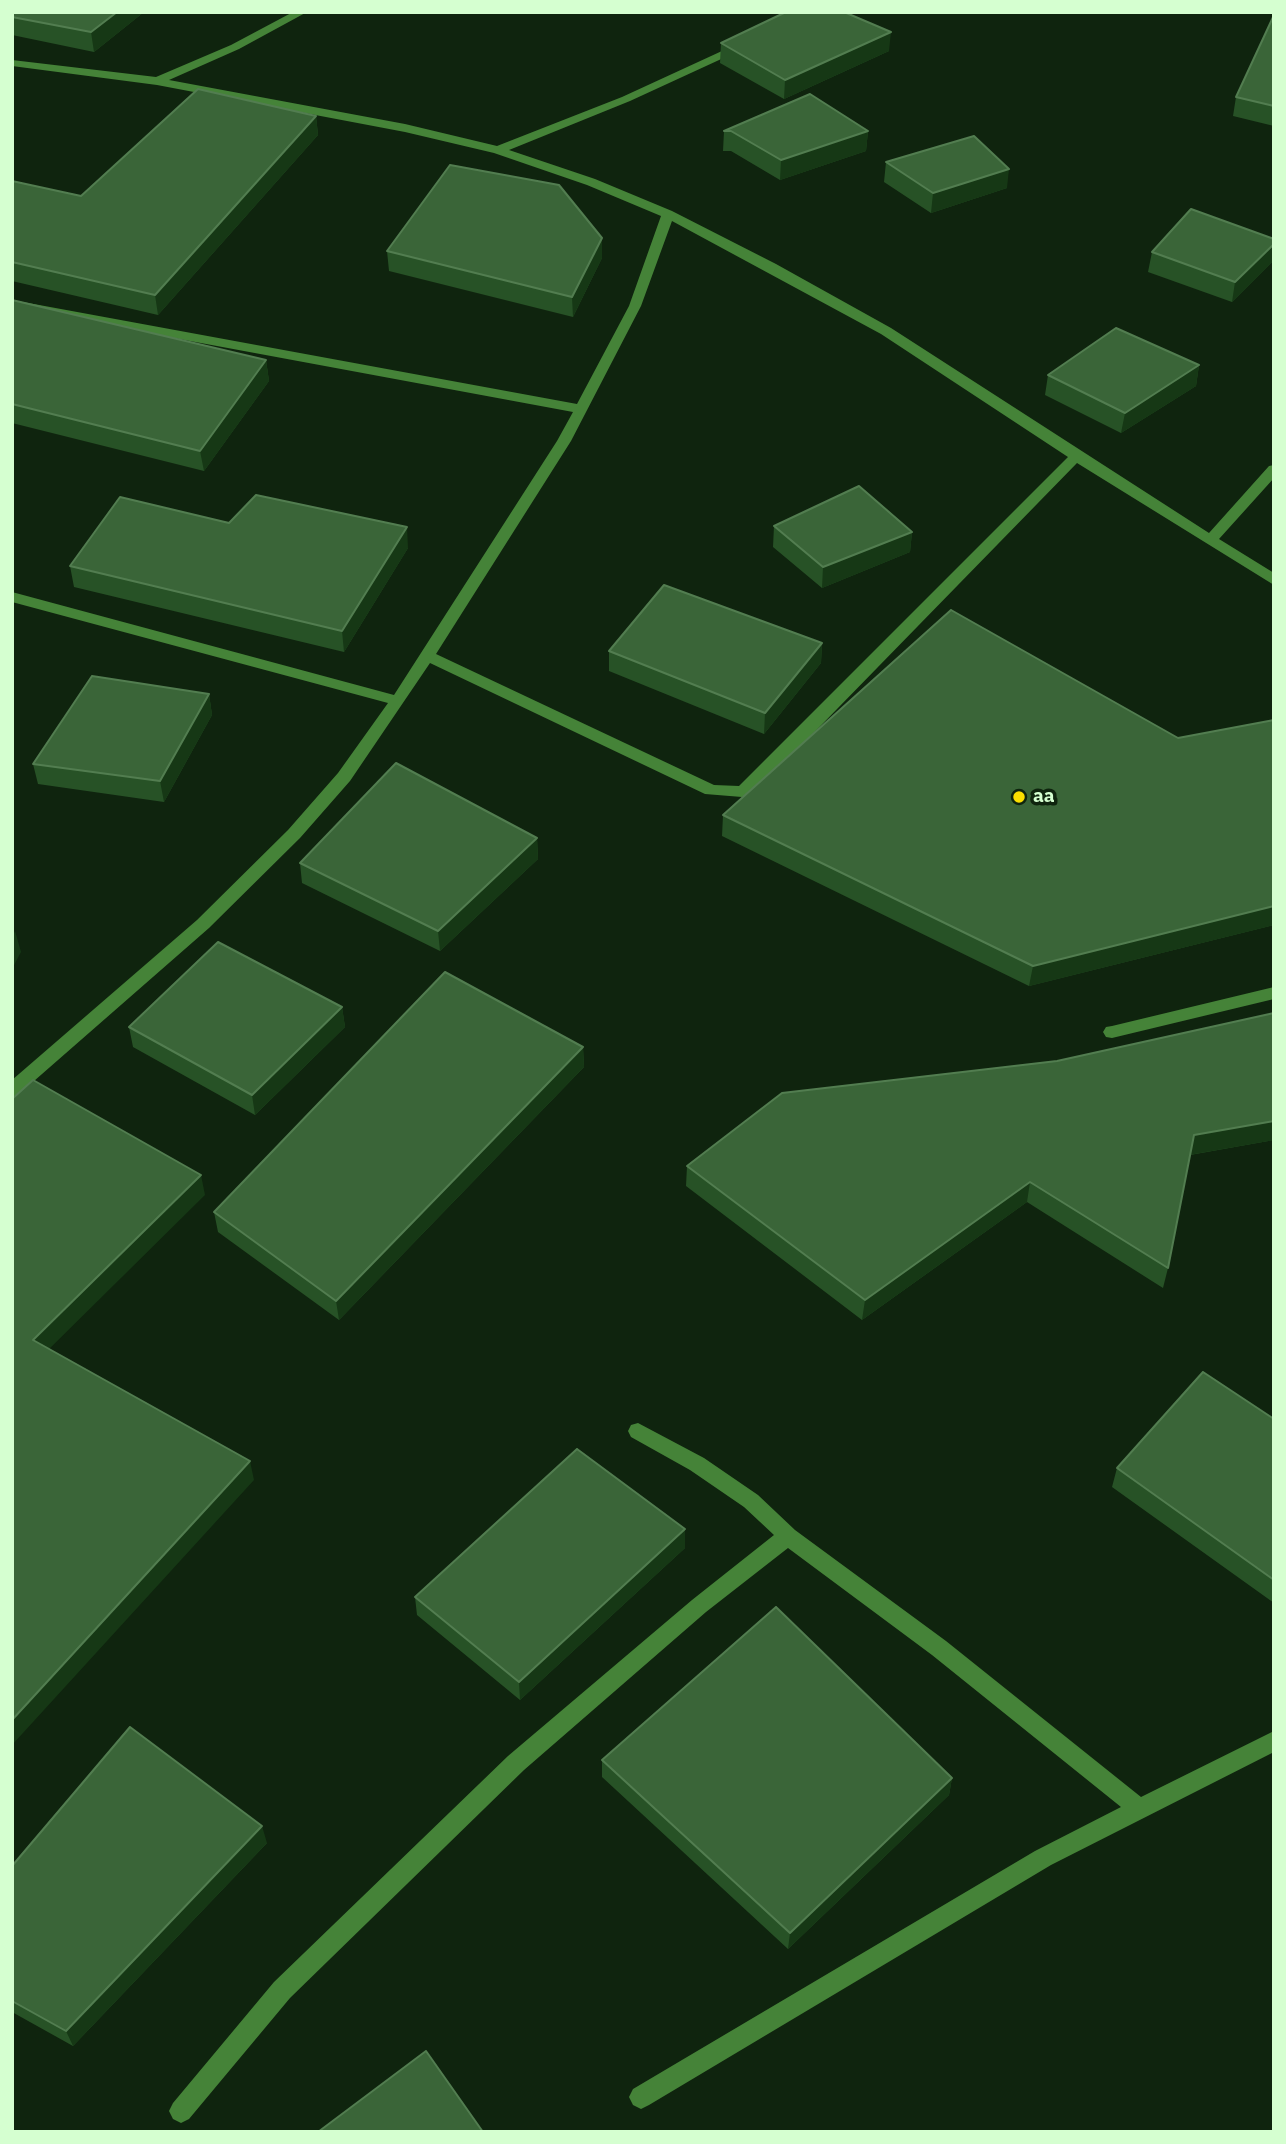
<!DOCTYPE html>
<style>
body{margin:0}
#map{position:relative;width:1286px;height:2144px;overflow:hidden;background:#0f240e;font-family:"IBM Plex Sans",sans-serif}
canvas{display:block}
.frame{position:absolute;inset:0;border:14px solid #d5ffd0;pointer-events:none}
</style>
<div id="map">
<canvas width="1286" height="2144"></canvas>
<div class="frame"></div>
</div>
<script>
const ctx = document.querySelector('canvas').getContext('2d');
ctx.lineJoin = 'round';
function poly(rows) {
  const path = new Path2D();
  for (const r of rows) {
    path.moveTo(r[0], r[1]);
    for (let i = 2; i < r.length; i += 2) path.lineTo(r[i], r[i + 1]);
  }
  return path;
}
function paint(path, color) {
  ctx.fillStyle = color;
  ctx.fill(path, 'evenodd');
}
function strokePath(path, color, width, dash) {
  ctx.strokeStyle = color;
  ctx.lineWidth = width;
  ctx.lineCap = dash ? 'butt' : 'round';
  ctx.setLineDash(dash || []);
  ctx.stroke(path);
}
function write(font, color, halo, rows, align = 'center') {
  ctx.font = font + ' "IBM Plex Sans",sans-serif';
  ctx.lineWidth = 7;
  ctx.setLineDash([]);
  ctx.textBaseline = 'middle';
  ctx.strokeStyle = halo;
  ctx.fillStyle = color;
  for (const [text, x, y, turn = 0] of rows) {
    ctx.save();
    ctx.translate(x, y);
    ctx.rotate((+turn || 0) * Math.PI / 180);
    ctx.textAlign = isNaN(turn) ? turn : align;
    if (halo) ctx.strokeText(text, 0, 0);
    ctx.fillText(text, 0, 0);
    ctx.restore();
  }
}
paint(poly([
 [293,12,307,12,239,49,169,80,405,124,497,146,622,97,735,45,743,45,743,49,630,101,509,150,595,179,672,211,776,264,891,328,1209,533,1269,466,1274,465,1274,478,1219,539,1274,573,1274,585,1077,463,758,790,742,797,705,794,430,663,350,781,300,838,209,928,18,1095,12,1097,12,1080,197,920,288,830,338,773,388,703,12,602,12,592,394,695,557,441,573,412,12,308,12,300,577,404,629,306,661,216,587,185,494,153,405,132,157,85,12,66,12,60,156,77,231,45,293,12],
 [672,221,881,334,1068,457,739,786,714,785,436,654,571,441,641,306,672,221],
 [1274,987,1274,999,1112,1038,1106,1037,1103,1032,1106,1027,1112,1026,1274,987],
 [638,1423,704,1458,758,1495,795,1530,946,1641,1141,1797,1274,1731,1274,1752,1051,1865,649,2105,641,2109,633,2105,629,2097,633,2089,1035,1851,1121,1807,932,1655,788,1548,706,1612,524,1770,290,1998,189,2119,181,2123,173,2119,169,2111,173,2103,274,1982,508,1756,692,1600,774,1535,744,1507,690,1470,631,1437,628,1431,631,1425,638,1423]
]), '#458338');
paint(poly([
 [12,12,144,12,94,52,12,35],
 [1274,15,1274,126,1233,116,1236,97],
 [721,43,889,51,784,99,720,63],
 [316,116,318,135,158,315,12,281,12,181,81,196],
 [724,131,868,131,866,151,780,180,731,151,723,151],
 [886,162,1007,188,931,213,884,182],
 [1274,239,1274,260,1232,302,1148,272,1152,252],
 [387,251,602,258,573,317,389,271],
 [12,300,266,360,269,381,204,471,12,423],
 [1199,365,1196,386,1121,433,1045,395,1048,375],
 [229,523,408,548,344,652,74,587,70,566],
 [774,526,912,532,910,552,822,588,773,547],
 [822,643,821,663,764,734,609,671,609,651],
 [209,694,212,715,164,802,38,784,33,764],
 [1274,720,1274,925,1029,986,722,836,723,815,1178,738],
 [537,838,538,859,440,951,302,883,300,863],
 [342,1007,345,1027,255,1115,133,1047,129,1027],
 [583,1047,584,1067,339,1320,218,1232,214,1212],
 [1274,1140,1190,1155,1168,1268,1163,1288,1027,1202,862,1320,686,1186,687,1166],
 [1274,1419,1274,1603,1112,1487,1117,1468],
 [685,1529,685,1548,520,1700,417,1615,415,1597],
 [602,1760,952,1778,949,1795,788,1949,602,1777],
 [267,1843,73,2046,12,2012,12,1866]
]), '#275226');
paint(poly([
 [117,12,144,12,94,52,91,32],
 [891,32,889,51,784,99,785,80],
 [316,116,318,135,158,315,155,295],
 [868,131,866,151,780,180,781,160],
 [1009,169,1007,188,931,213,933,193],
 [602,238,602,258,573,317,572,297],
 [1274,244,1274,260,1232,302,1235,282],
 [266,360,269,381,204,471,200,451],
 [1199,365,1196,386,1121,433,1125,413],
 [407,527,408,548,344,652,342,631],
 [912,532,910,552,822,588,823,567],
 [822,643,821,663,764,734,765,713],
 [209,694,212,715,164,802,160,781],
 [537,838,538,859,440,951,438,931],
 [1274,906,1274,925,1029,986,1033,966],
 [15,931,21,952,12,969,12,938],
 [342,1007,345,1027,255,1115,252,1095],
 [583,1047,584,1067,339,1320,336,1301],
 [1274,1121,1274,1140,1189,1155,1194,1135],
 [201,1175,205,1195,39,1359,33,1340],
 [1030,1182,1027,1202,862,1320,865,1300],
 [250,1461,254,1480,12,1745,12,1720],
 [685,1529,685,1548,520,1700,519,1682],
 [952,1778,949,1795,788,1949,790,1933],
 [262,1826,267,1843,73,2046,66,2031]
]), '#163815');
const building = poly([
 [12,12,117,12,91,32,12,17,12,12],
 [786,12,844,12,891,32,785,80,721,43,786,12],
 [1274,15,1274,106,1236,97,1274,15],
 [198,89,316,116,155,295,12,262,12,181,81,196,198,89],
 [810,94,868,131,781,160,731,131,724,131,810,94],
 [974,136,1009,169,933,193,886,162,974,136],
 [450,165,559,185,602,238,572,297,387,251,450,165],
 [1191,209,1274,239,1274,244,1235,282,1152,252,1191,209],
 [12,300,266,360,200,451,12,404,12,300],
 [1116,328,1199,365,1125,413,1048,375,1116,328],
 [859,486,912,532,823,567,774,526,859,486],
 [256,495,407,527,342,631,70,566,120,497,229,523,256,495],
 [664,585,822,643,765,713,609,651,664,585],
 [951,610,1178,738,1274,720,1274,906,1033,966,723,815,951,610],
 [92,676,209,694,160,781,33,764,92,676],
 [396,763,537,838,438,931,300,863,396,763],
 [218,942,342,1007,252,1095,129,1027,218,942],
 [445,972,583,1047,336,1301,214,1212,445,972],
 [1274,1013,1274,1121,1194,1135,1168,1268,1030,1182,865,1300,687,1166,782,1093,1057,1061,1274,1013],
 [33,1080,201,1175,33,1340,250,1461,12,1720,12,1099,33,1080],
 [1203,1372,1274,1419,1274,1580,1117,1468,1203,1372],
 [577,1449,685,1529,519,1682,415,1597,577,1449],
 [776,1607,952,1778,790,1933,602,1760,776,1607],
 [130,1727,262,1826,66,2031,12,2001,12,1866,130,1727],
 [426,2051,483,2132,318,2132,426,2051]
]);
paint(building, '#3a6538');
strokePath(building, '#527d50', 2);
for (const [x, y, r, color] of [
 [1019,797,7,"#fbdf00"]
]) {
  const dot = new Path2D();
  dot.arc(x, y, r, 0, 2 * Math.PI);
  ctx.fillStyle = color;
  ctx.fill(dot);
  strokePath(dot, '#0f240e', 2.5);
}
write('bold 19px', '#d5ffd0', '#0f240e', [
 ["aa",1033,797]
], 'left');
</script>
